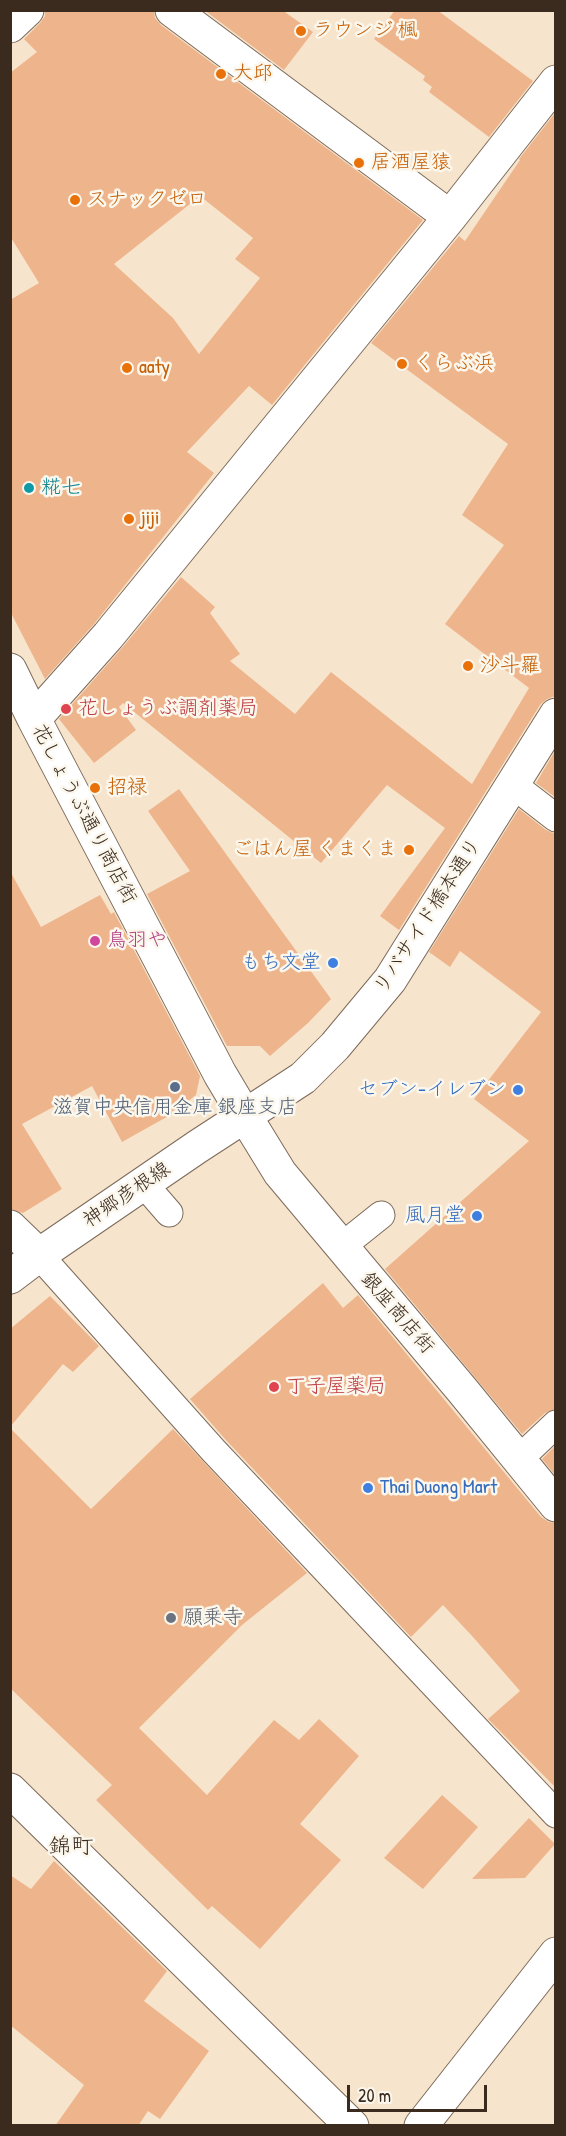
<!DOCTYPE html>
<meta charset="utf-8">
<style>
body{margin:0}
#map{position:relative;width:566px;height:2136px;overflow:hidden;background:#f7e4cd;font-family:"Patrick Hand",sans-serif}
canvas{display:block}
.frame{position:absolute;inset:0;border:12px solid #3b2a1e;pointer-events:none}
.scale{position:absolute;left:347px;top:2085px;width:140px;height:27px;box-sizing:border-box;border:3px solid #3b2a1e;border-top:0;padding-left:8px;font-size:18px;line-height:21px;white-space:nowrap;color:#3b2a1e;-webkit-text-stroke:4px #fbf7ec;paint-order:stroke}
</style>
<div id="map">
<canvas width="566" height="2136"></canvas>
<div class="frame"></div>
<div class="scale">20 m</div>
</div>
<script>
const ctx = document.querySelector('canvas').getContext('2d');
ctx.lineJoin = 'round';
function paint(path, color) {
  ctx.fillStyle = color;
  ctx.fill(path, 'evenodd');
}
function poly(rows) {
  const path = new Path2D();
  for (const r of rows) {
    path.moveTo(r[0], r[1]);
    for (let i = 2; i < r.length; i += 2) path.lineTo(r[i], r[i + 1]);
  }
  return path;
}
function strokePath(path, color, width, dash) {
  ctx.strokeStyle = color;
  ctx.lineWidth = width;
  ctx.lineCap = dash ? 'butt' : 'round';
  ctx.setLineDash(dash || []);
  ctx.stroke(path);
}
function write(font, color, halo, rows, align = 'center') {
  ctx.font = font + ' "Patrick Hand","Klee One",sans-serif';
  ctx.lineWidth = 5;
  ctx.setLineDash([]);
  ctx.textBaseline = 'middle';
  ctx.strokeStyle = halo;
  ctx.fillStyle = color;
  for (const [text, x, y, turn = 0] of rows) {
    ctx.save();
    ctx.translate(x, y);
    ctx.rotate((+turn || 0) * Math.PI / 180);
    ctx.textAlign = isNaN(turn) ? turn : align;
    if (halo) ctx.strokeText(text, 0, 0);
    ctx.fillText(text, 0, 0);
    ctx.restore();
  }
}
paint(poly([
 [45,10,154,10,155,18,161,25,423,220,272,405,249,386,187,452,214,473,94,624,45,679,10,611,10,300,39,283,10,236,10,73,37,52,24,39,40,23,45,16],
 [200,196,253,238,235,259,260,278,199,354,173,318,114,264],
 [204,10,282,10,313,32,284,70],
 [395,10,437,10,533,81,489,137,429,92,432,87,423,80,425,76,374,39],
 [555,113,555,696,547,699,540,705,399,930,380,916,445,828,387,785,321,863,123,703,119,707,136,730,94,763,59,719,122,648,181,577,215,607,210,613,240,654,230,661,295,714,331,672,472,784,529,688,445,624,504,545,462,515,508,444,371,343,459,236,465,241,520,160,519,159],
 [555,751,555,797,536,783],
 [179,789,331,999,308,1023,270,1056,260,1046,227,1046,147,894,190,871,148,811],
 [519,809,546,830,555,834,555,1409,545,1413,522,1434,385,1269,529,1141,474,1099,541,1012,460,951,450,967,429,952],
 [10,871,41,927,100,895,111,914,114,912,200,1076,196,1095,172,1114,122,1142,92,1086,22,1124,62,1189,23,1213,10,1209],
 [323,1283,343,1308,358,1295,541,1517,549,1522,555,1523,555,1787,488,1719,520,1691,473,1637,443,1605,411,1637,225,1439,190,1399],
 [50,1296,99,1346,73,1372,63,1364,10,1427,10,1329],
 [10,1428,91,1509,173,1429,307,1573,242,1625,139,1728,207,1795,274,1720,299,1740,319,1719,359,1756,300,1824,341,1860,260,1949,212,1906,208,1910,96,1800,112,1785,10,1688],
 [555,1446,555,1475,542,1459],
 [442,1795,478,1827,423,1889,384,1858],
 [529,1818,555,1844,525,1878,472,1879],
 [54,1861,167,1971,144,2001,209,2051,160,2119,148,2111,138,2126,55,2126,84,2085,10,2025,10,1875,31,1889]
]), '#eeb58c');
const lane = poly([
 [512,784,556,818],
 [143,1183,169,1213],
 [341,1247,381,1215],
 [39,1255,213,1450,556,1814],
 [519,1459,556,1424]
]);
const street = poly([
 [172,10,450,217],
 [10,26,27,10],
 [10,670,34,719,220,1074,245,1116],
 [34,719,108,636,450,217,556,82],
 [10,1227,39,1255],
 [10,1790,352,2126],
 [421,2126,556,1954]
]);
const secondary = poly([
 [245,1116,280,1173,463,1391,556,1505],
 [10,1277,39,1255,197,1147,303,1078,335,1046,390,980,556,715]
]);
strokePath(lane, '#7d6b5b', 29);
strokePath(street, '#7d6b5b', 35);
strokePath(secondary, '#7d6b5b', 35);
strokePath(lane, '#fff', 27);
strokePath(street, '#fff', 33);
strokePath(secondary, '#fff', 33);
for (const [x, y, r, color] of [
 [301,31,6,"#e8710a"],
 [221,74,6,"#e8710a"],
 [359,163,6,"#e8710a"],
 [75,200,6,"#e8710a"],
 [402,364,6,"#e8710a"],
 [127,368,6,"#e8710a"],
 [29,488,6,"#0f9aa8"],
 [129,519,6,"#e8710a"],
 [468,666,6,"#e8710a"],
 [66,709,6,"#e0444e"],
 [95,788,6,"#e8710a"],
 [409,850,6,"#e8710a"],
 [95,941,6,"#d1479c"],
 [333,963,6,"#3f7fe0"],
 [175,1087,6,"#5c6f8a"],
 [518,1090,6,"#3f7fe0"],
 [477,1216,6,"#3f7fe0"],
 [274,1387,6,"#e0444e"],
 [368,1488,6,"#3f7fe0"],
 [171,1618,6,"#6b7280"]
]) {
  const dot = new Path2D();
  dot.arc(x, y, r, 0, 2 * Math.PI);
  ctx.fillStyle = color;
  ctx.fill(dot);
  strokePath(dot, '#fbf7ec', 2);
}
write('20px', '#c56008', '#fbf7ec', [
 ["ラウンジ 楓",313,31],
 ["大邱",233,74],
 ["居酒屋猿",371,163],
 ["スナックゼロ",87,200],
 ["くらぶ浜",414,364],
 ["aaty",139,368],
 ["jiji",141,519],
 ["沙斗羅",480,666],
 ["招禄",107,788],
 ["ごはん屋 くまくま",397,850,"right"]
], 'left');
write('20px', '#0d838f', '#fbf7ec', [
 ["糀七",41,488]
], 'left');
write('20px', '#be3a42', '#fbf7ec', [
 ["花しょうぶ調剤薬局",78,709],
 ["丁子屋薬局",286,1387]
], 'left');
write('20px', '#3b2a1e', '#fbf7ec', [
 ["花しょうぶ通り商店街",84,814,62],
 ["リバサイド橋本通り",428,916,-57],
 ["神郷彦根線",127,1195,-34],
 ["銀座商店街",397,1313,49]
]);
write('20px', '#b23c85', '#fbf7ec', [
 ["鳥羽や",107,941]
], 'left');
write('20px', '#366cbe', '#fbf7ec', [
 ["もち文堂",321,963],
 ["セブン-イレブン",506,1090],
 ["風月堂",465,1216],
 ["Thai Duong Mart",380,1488,"left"]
], 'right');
write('20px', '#4e5e75', '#fbf7ec', [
 ["滋賀中央信用金庫 銀座支店",175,1108]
]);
write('20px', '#5b616d', '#fbf7ec', [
 ["願乗寺",183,1618]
], 'left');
write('22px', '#3b2a1e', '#fbf7ec', [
 ["錦町",71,1847]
]);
</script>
